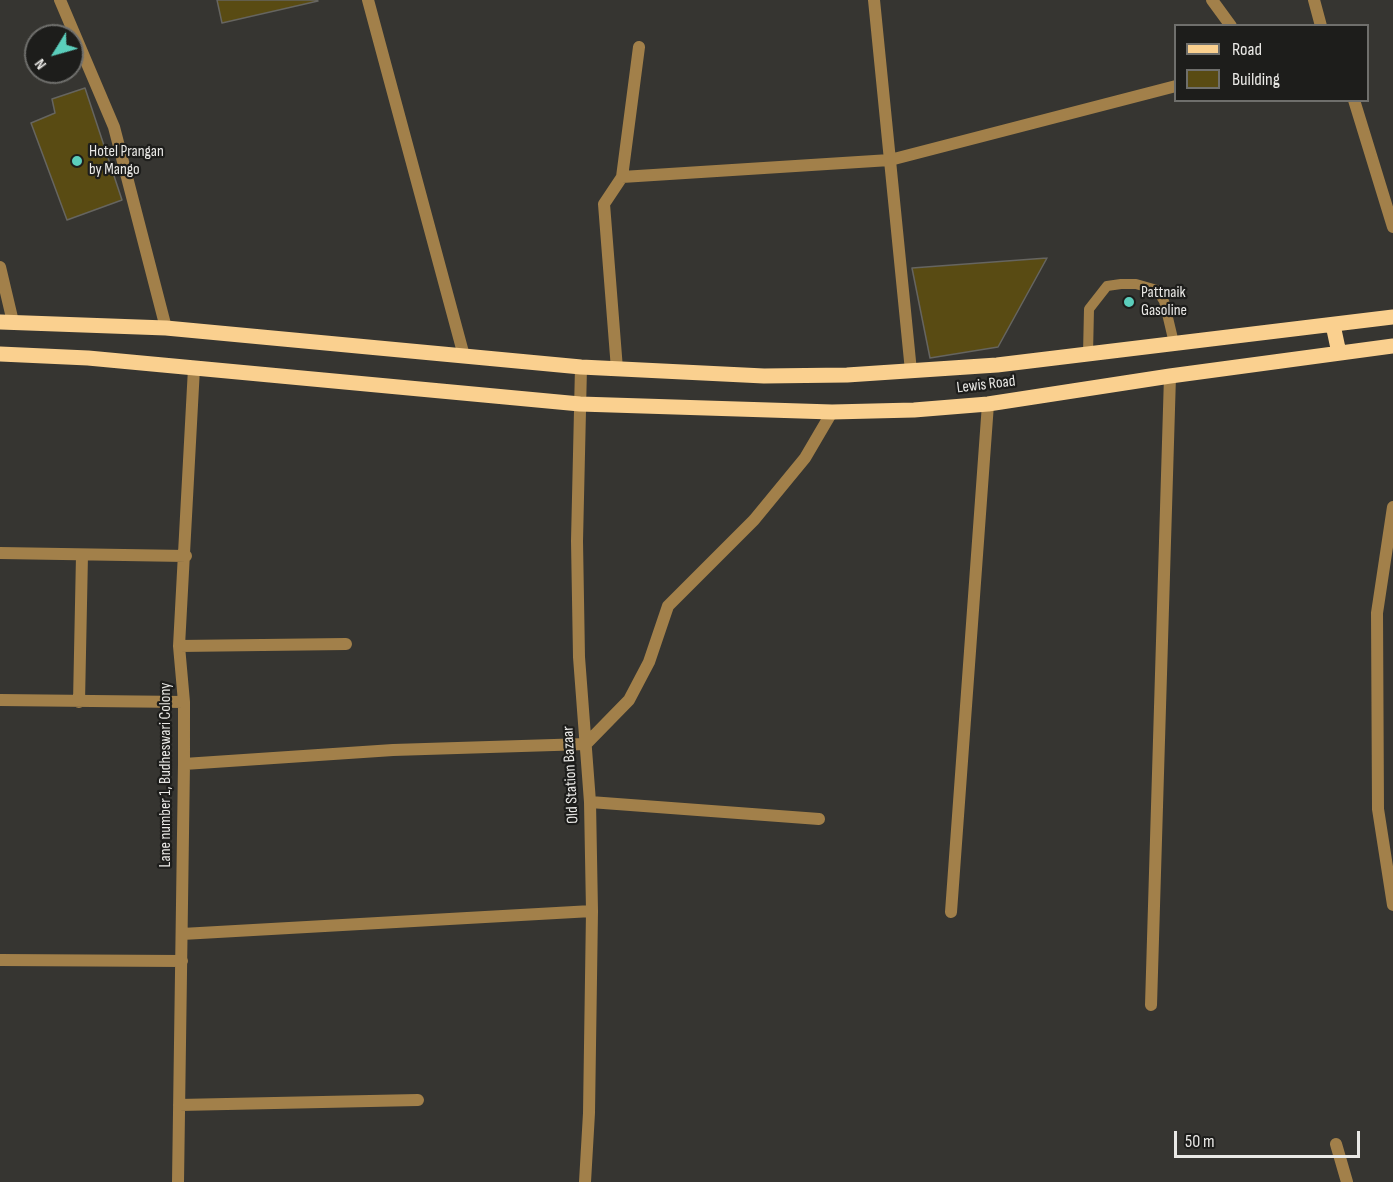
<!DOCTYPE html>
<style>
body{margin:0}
#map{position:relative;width:1393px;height:1182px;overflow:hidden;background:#363531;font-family:"Sofia Sans Condensed",sans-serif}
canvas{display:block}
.legend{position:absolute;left:1174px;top:24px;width:195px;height:78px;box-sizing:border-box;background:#1d1d1b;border:2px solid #6f6f6c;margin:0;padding:8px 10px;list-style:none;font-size:18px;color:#eae9e6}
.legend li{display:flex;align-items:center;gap:12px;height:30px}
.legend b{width:30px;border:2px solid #6f6f6c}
.north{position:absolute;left:24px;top:24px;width:60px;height:60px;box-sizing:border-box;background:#1d1d1b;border:2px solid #6f6f6c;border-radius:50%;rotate:233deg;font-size:16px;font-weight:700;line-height:24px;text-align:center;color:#eae9e6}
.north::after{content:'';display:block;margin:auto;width:21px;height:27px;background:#5bcebc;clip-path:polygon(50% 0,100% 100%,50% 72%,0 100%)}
.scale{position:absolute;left:1174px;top:1131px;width:186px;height:27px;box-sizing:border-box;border:3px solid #eae9e6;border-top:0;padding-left:8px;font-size:18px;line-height:21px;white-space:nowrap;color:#eae9e6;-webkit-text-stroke:4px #1d1d1b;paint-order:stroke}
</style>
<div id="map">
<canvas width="1393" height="1182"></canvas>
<ul class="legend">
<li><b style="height:8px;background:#fad08f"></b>Road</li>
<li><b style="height:16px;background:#594b13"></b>Building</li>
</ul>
<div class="north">N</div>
<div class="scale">50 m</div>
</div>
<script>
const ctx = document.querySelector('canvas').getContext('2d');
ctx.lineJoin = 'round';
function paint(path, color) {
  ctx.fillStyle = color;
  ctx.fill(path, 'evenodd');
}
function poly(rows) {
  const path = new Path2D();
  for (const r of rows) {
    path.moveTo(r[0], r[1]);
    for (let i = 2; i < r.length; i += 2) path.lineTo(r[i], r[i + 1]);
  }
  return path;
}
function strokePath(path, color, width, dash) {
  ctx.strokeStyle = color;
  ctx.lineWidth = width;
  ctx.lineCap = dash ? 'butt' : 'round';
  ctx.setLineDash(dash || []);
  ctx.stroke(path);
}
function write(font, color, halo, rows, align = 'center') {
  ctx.font = font + ' "Sofia Sans Condensed",sans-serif';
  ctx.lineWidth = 4.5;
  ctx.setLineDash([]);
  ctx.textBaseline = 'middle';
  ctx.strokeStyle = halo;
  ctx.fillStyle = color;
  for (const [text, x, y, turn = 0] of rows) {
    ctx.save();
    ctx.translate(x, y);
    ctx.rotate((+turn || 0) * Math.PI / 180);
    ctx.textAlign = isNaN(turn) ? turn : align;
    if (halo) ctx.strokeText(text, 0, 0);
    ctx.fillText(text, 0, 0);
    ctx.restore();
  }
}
const building = poly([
 [217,0,317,0,318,1,222,23,217,0],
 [85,88,122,200,67,220,31,123,55,113,52,99,85,88],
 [1047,258,998,347,930,358,912,268,1047,258]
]);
paint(building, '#594b13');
strokePath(building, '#666560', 1.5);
strokePath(poly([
 [1088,354,1089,309,1107,286,1121,284,1136,284,1157,290,1164,301,1174,343]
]), '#a2804a', 10);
strokePath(poly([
 [60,0,114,127,166,328],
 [368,0,464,356],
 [874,0,911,371],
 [1212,0,1231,26],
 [1314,0,1321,26],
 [1354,100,1393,227],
 [622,177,890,160,1176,86],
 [0,267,13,322],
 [581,367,577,541,579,657,590,802,592,911,589,1113,585,1182],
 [617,369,604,204,622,177,639,47],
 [1393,507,1377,613,1378,809,1393,905],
 [0,553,186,556],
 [179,646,346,644],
 [0,700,184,702],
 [79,702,82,555],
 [184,764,393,750,586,744,629,700,649,662,668,606,754,520,805,458,832,412],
 [590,802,819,819],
 [951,912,988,404],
 [182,934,592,911],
 [0,960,182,961],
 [1151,1005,1170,376],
 [179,1105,418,1100],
 [1336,1144,1347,1182],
 [178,1182,184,764,184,702,179,646,194,368]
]), '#a2804a', 12);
strokePath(poly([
 [0,322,166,328,581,367,764,376,847,375,997,365,1393,317],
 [1333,325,1339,353],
 [0,354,88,358,580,404,832,412,914,410,988,404,1170,376,1393,346]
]), '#fad08f', 15);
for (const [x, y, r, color] of [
 [77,161,6,"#5bcebc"],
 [1129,302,6,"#5bcebc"]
]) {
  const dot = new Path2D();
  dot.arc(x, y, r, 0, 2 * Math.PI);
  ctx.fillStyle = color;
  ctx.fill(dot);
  strokePath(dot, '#1d1d1b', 2);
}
write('16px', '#eae9e6', '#1d1d1b', [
 ["Hotel Prangan",89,152],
 ["by Mango",89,170],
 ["Pattnaik",1141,293],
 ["Gasoline",1141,311]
], 'left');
write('16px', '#eae9e6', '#1d1d1b', [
 ["Lewis Road",986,385,-7],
 ["Lane number 1, Budheswari Colony",166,775,-90],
 ["Old Station Bazaar",571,775,-93]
]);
</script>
